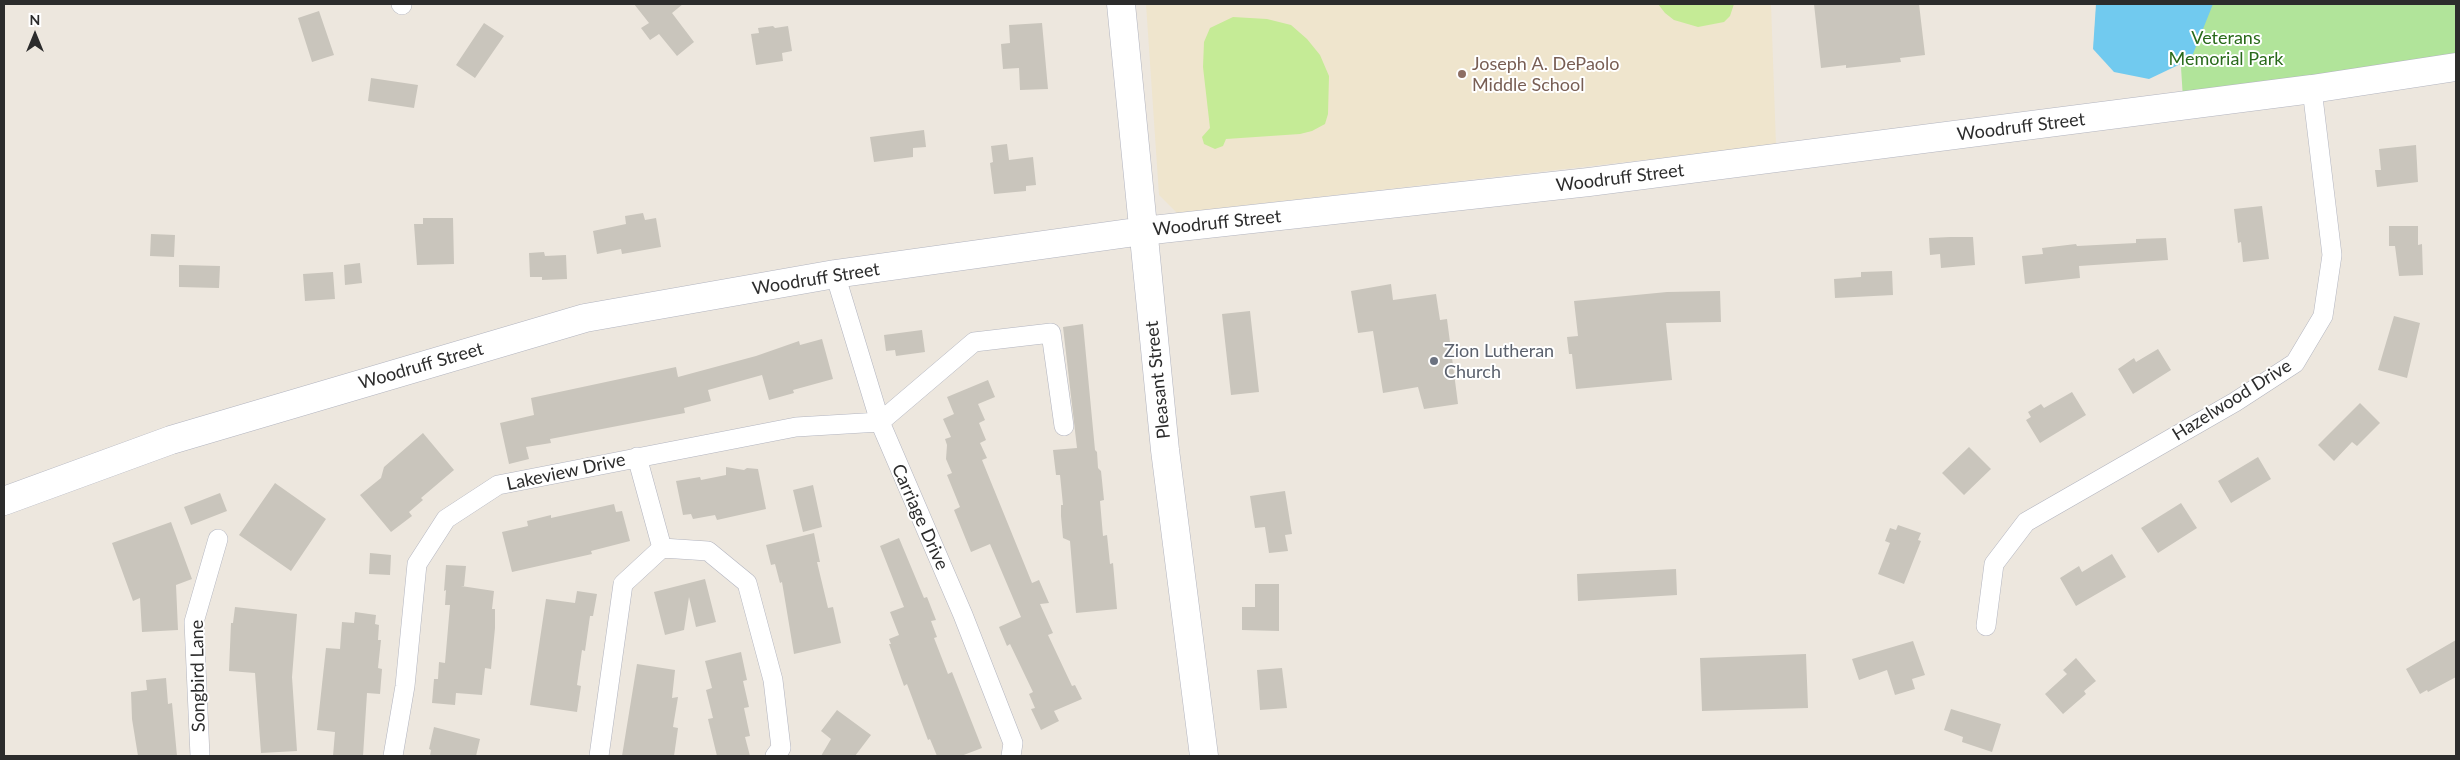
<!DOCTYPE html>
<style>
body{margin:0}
#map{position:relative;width:2460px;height:760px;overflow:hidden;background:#ede7de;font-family:Lato,sans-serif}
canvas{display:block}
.frame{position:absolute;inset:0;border:5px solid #2c2c2c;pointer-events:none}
.north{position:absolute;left:10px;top:10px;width:50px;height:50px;-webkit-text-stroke:4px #fff;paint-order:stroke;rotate:0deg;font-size:14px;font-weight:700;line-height:20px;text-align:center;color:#2c2c2c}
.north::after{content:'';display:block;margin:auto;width:18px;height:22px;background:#2c2c2c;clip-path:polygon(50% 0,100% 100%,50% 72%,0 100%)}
</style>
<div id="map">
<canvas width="2460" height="760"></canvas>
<div class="frame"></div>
<div class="north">N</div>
</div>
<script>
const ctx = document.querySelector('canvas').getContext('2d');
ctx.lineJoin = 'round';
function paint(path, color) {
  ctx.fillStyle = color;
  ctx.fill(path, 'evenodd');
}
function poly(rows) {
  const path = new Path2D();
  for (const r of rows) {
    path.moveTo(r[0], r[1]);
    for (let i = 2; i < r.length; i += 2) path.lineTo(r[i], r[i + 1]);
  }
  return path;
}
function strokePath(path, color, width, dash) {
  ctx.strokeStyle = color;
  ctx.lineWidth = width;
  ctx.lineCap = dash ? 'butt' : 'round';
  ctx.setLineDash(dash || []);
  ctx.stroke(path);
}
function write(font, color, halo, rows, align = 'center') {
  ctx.font = font + ' Lato,sans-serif';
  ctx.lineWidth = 4;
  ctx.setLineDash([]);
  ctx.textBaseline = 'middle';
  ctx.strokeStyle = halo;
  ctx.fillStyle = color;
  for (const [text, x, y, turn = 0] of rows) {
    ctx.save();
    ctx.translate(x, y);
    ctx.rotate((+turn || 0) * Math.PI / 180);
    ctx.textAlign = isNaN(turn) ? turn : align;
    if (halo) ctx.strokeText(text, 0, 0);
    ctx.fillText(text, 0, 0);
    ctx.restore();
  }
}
paint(poly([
 [1146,4,1771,4,1776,145,1177,213,1159,195]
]), '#efe5cd');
paint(poly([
 [2177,4,2456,4,2456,59,2183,99]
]), '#b1e49a');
paint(poly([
 [1658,4,1734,4,1730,16,1724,22,1698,27,1674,20,1665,13],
 [1233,17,1267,19,1291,25,1307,39,1320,55,1329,76,1328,114,1325,124,1312,131,1300,134,1226,139,1223,146,1215,149,1204,144,1202,137,1210,128,1203,67,1204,42,1210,28]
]), '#c5eb96');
paint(poly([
 [2096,4,2213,4,2191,59,2149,79,2114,72,2093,49]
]), '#71caef');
paint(poly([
 [634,4,683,4,672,13,694,42,677,56,659,34,650,40,641,28,649,23],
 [1814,4,1919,4,1925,55,1900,58,1901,62,1846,68,1846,65,1821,68],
 [319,11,334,55,312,62,298,18],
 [484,23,504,36,475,78,456,65],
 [1042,23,1048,89,1020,90,1019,68,1003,69,1001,44,1010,43,1009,25],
 [773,26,775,28,788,26,792,51,782,53,783,61,756,65,751,34,759,33,758,28],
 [371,78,418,85,414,108,368,101],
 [924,130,926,147,913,148,913,157,874,162,870,137],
 [1007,144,1009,160,1033,157,1036,185,1026,186,1026,191,994,194,990,163,993,162,991,146],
 [2416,145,2418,182,2377,187,2375,170,2381,170,2379,149],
 [2262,206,2269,259,2243,262,2241,242,2238,243,2234,209],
 [643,213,645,220,656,218,661,247,622,254,621,249,597,254,593,231,626,224,625,216],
 [423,218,453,218,454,264,417,265,414,224,423,224],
 [2389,226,2418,226,2418,245,2422,244,2423,275,2399,276,2395,246,2389,246],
 [151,234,175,235,174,257,150,256],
 [1950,237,1973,237,1975,265,1941,268,1940,254,1930,255,1929,238],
 [2166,238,2168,260,2079,266,2080,278,2025,284,2022,256,2043,254,2042,248,2076,244,2077,246,2136,243,2136,239],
 [544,252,545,256,566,255,567,279,542,280,542,277,530,277,529,253],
 [360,263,362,283,345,285,344,265],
 [179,265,220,266,219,288,179,287],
 [1892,271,1893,295,1835,298,1834,279,1861,277,1861,272],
 [333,272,335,299,305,301,303,274],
 [1391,284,1393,300,1436,294,1440,320,1447,319,1458,404,1424,409,1418,387,1383,393,1373,331,1358,333,1351,291],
 [1720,291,1721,322,1666,323,1672,380,1576,389,1572,354,1569,354,1567,337,1578,336,1574,301,1667,292],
 [1250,311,1259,392,1231,395,1222,314],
 [2394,316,2420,323,2407,378,2378,370],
 [1083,324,1095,450,1097,452,1098,468,1101,471,1104,500,1100,501,1103,536,1107,535,1110,564,1113,563,1117,609,1076,613,1070,541,1063,538,1061,516,1061,505,1063,505,1060,475,1056,475,1053,450,1077,448,1063,327],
 [922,330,925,352,896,356,895,350,886,351,884,335],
 [822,339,833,379,793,390,794,393,769,400,762,375,708,390,711,401,684,408,685,413,550,439,551,443,526,447,529,459,509,464,500,423,534,415,531,398,676,367,678,377,756,356,799,341,800,345],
 [2158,349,2171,370,2133,394,2118,369,2134,358,2136,362],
 [988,380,995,397,978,404,985,420,979,423,986,440,980,443,987,458,982,460,1032,583,1039,580,1049,603,1040,604,1053,633,1048,635,1072,686,1075,685,1082,699,1054,711,1059,721,1041,730,1031,709,1035,708,1029,694,1033,692,1010,644,1007,646,999,627,1021,617,990,544,971,552,954,510,960,507,947,475,952,473,946,459,947,445,945,439,951,437,943,419,954,414,947,397],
 [2072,392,2086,415,2040,443,2026,420,2031,417,2028,412,2041,404,2044,408],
 [2360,403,2380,423,2357,446,2352,442,2334,461,2318,445],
 [423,433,454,470,421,498,423,500,409,512,412,516,391,532,360,495,381,478,384,467],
 [1969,447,1991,469,1964,495,1942,473],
 [2258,457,2271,479,2231,503,2218,481],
 [726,467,744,470,747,468,758,469,766,509,717,520,715,515,693,519,691,514,683,515,676,481,700,477,701,480,726,475],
 [275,483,326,519,291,571,239,535],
 [813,485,822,527,803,532,793,490],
 [1285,491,1292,534,1285,535,1288,551,1269,553,1265,527,1255,528,1250,496],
 [220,493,227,511,191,525,184,507],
 [2181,503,2197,528,2158,553,2141,528],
 [614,504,616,512,622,511,630,541,591,551,592,554,512,572,502,532,528,526,527,521,551,515,551,518],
 [171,522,192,579,176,585,178,630,142,632,140,598,133,601,112,543],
 [1898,525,1921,533,1918,540,1921,541,1904,584,1878,574,1890,543,1885,541,1890,528,1896,530],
 [814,533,820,562,817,562,828,608,833,607,841,643,794,654,782,582,780,583,775,564,771,565,766,545],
 [899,538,924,598,927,597,936,620,931,621,937,637,934,638,948,674,952,672,982,748,961,756,937,756,930,739,928,740,907,684,904,686,889,644,891,644,889,639,899,635,890,612,904,607,880,546],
 [370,553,391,555,390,575,369,574],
 [2112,554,2126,577,2076,606,2060,578,2079,566,2082,572],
 [446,565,466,566,464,586,461,586,494,591,492,609,495,609,495,628,491,669,485,668,482,695,456,693,455,705,432,703,434,679,438,679,439,662,445,663,450,605,445,605,446,590,444,591],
 [1676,569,1677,595,1578,601,1577,574],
 [705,579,716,622,696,627,689,597,684,630,665,635,654,592],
 [1255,584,1279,584,1279,631,1242,630,1242,607,1255,607],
 [577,591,597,594,593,616,590,616,585,651,582,650,577,685,581,686,577,712,530,705,546,599,575,603],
 [235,607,297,614,292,677,297,751,261,753,255,673,229,671,231,623,233,623],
 [355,612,376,615,375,624,379,625,378,640,381,640,378,668,382,669,380,694,367,693,363,756,333,756,335,732,317,730,326,648,340,649,342,622,354,623],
 [2456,640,2456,677,2428,692,2427,690,2420,694,2406,669],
 [1913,641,1925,675,1912,679,1915,689,1895,695,1887,670,1859,680,1852,659],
 [741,652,747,680,743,681,749,707,744,708,750,736,745,737,750,756,717,756,708,719,713,718,706,690,712,688,705,661],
 [1806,654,1808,708,1702,711,1700,658],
 [2076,658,2096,681,2084,691,2086,694,2063,714,2045,694,2067,674,2063,670],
 [637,664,675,670,672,698,678,697,673,727,678,728,674,756,622,756],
 [1282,668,1287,708,1260,710,1257,670],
 [166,678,168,704,172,703,177,756,138,756,132,719,131,692,147,690,146,680],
 [1951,709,2001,724,1992,752,1962,742,1963,737,1944,730],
 [837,710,871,735,855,756,821,756,831,739,821,731],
 [434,727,480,739,476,756,430,756,431,750,429,749]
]), '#c9c5bc');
const street = poly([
 [401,4,402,5],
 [835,274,880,422,963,615,1013,743,1011,756],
 [637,457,662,548],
 [1986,626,1994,564,2026,522,2235,402,2295,363,2323,316,2332,255,2312,89],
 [200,756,194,622,218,539],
 [393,756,405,686,417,564,446,519,498,485,796,427,880,422,974,342,1051,333,1064,426],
 [599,756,623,584,662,548,708,551,747,583,773,680,781,748,775,756]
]);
const secondary = poly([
 [1121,4,1165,450,1204,756],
 [4,501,171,440,585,318,835,274,1143,231,1589,182,2312,89,2456,67]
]);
strokePath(street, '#b2b4bf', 20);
strokePath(secondary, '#b2b4bf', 29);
strokePath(street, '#fff', 19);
strokePath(secondary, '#fff', 28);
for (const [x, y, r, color] of [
 [1462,74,5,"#8d6e63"],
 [1434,361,5,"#6b7280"]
]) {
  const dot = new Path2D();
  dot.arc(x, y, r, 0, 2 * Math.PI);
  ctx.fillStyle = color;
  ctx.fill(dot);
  strokePath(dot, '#fff', 2);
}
write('18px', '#296a1a', '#fff', [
 ["Veterans",2226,38],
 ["Memorial Park",2226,59]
]);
write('18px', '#785e54', '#fff', [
 ["Joseph A. DePaolo",1472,64],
 ["Middle School",1472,85]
], 'left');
write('18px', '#2c2c2c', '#fff', [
 ["Woodruff Street",2021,127,-7],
 ["Woodruff Street",1620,178,-7],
 ["Woodruff Street",1217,223,-6],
 ["Woodruff Street",816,279,-9],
 ["Woodruff Street",421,366,-16],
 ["Pleasant Street",1158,380,-96],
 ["Hazelwood Drive",2232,400,-32],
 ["Lakeview Drive",566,472,-12],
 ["Carriage Drive",920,517,66],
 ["Songbird Lane",198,676,-91]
]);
write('18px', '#5b616d', '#fff', [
 ["Zion Lutheran",1444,351],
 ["Church",1444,372]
], 'left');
</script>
